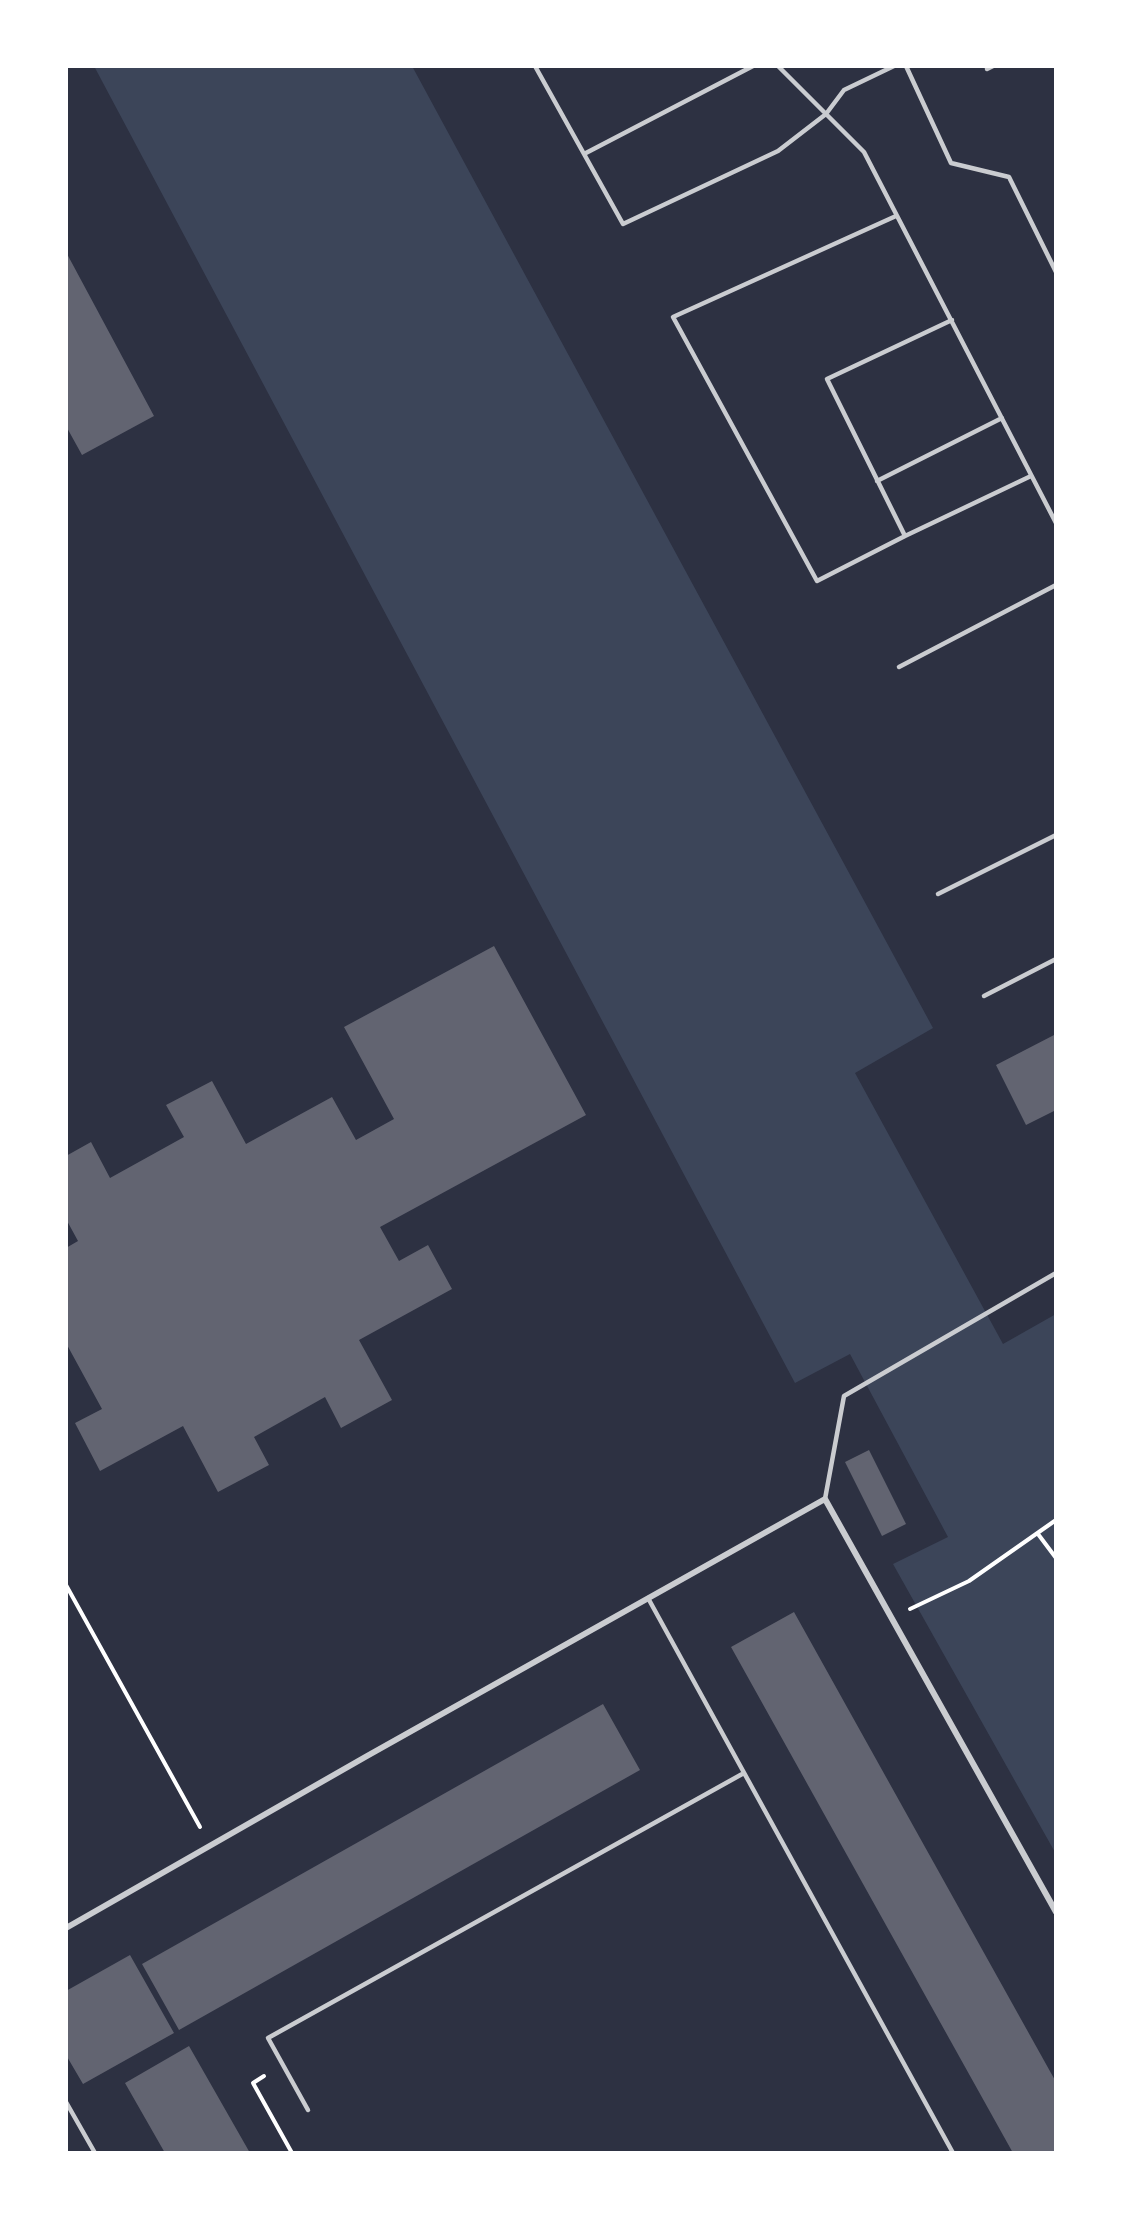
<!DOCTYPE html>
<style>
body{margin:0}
#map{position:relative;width:1122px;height:2219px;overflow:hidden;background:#2d3142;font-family:"Noto Sans",sans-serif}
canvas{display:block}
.frame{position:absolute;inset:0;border:68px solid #fff;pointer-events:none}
</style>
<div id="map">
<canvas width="1122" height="2219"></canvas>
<div class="frame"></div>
</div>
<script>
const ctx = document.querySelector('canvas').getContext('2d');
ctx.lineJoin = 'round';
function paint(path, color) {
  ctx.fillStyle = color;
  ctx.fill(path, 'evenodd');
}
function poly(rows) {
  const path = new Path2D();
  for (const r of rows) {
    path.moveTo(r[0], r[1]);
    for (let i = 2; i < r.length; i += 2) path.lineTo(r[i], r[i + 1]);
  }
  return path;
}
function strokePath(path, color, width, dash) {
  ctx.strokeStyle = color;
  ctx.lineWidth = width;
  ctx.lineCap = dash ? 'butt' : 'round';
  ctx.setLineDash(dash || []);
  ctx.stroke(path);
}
paint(poly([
 [94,66,412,66,933,1028,855,1073,1003,1344,1056,1314,1056,1854,893,1564,948,1537,850,1354,795,1383]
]), '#3c4559');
paint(poly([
 [66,252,154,416,82,455,66,426],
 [494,946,586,1115,380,1227,399,1261,428,1245,452,1289,359,1340,392,1400,341,1428,325,1397,254,1437,269,1465,218,1492,183,1426,100,1471,75,1423,102,1409,66,1343,66,1248,78,1241,66,1219,66,1156,91,1142,110,1178,184,1137,166,1105,212,1081,246,1144,332,1097,356,1140,394,1119,344,1027],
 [1056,1034,1056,1110,1026,1125,996,1065],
 [869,1450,906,1524,882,1536,845,1462],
 [794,1612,1056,2082,1056,2153,1013,2153,731,1647],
 [603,1704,640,1770,179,2030,142,1964],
 [130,1955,174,2033,83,2084,66,2055,66,1991],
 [189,2046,250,2153,165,2153,125,2083]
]), '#626471');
strokePath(poly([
 [1038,1534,1056,1558],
 [66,1585,200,1827],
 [910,1609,969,1581,1056,1520],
 [264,2076,253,2083,292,2153]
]), '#fff', 4);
strokePath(poly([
 [535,66,623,224,778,151,826,114,844,90,894,66],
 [778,66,864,152,1056,523],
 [906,66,951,163,1009,177,1056,272],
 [987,69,993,66],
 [584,154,753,66],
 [896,216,673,317,817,581,905,536,1031,476],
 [877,481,1002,418],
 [905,536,827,379,952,320],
 [899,667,1056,585],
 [938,894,1056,835],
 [984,996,1056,959],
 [825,1499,844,1396,1056,1273],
 [648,1598,953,2153],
 [66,2102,95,2153],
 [308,2110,268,2038,744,1773]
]), '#caccd0', 4.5);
strokePath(poly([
 [66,1928,367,1756,825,1499,1056,1912]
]), '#caccd0', 6);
</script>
